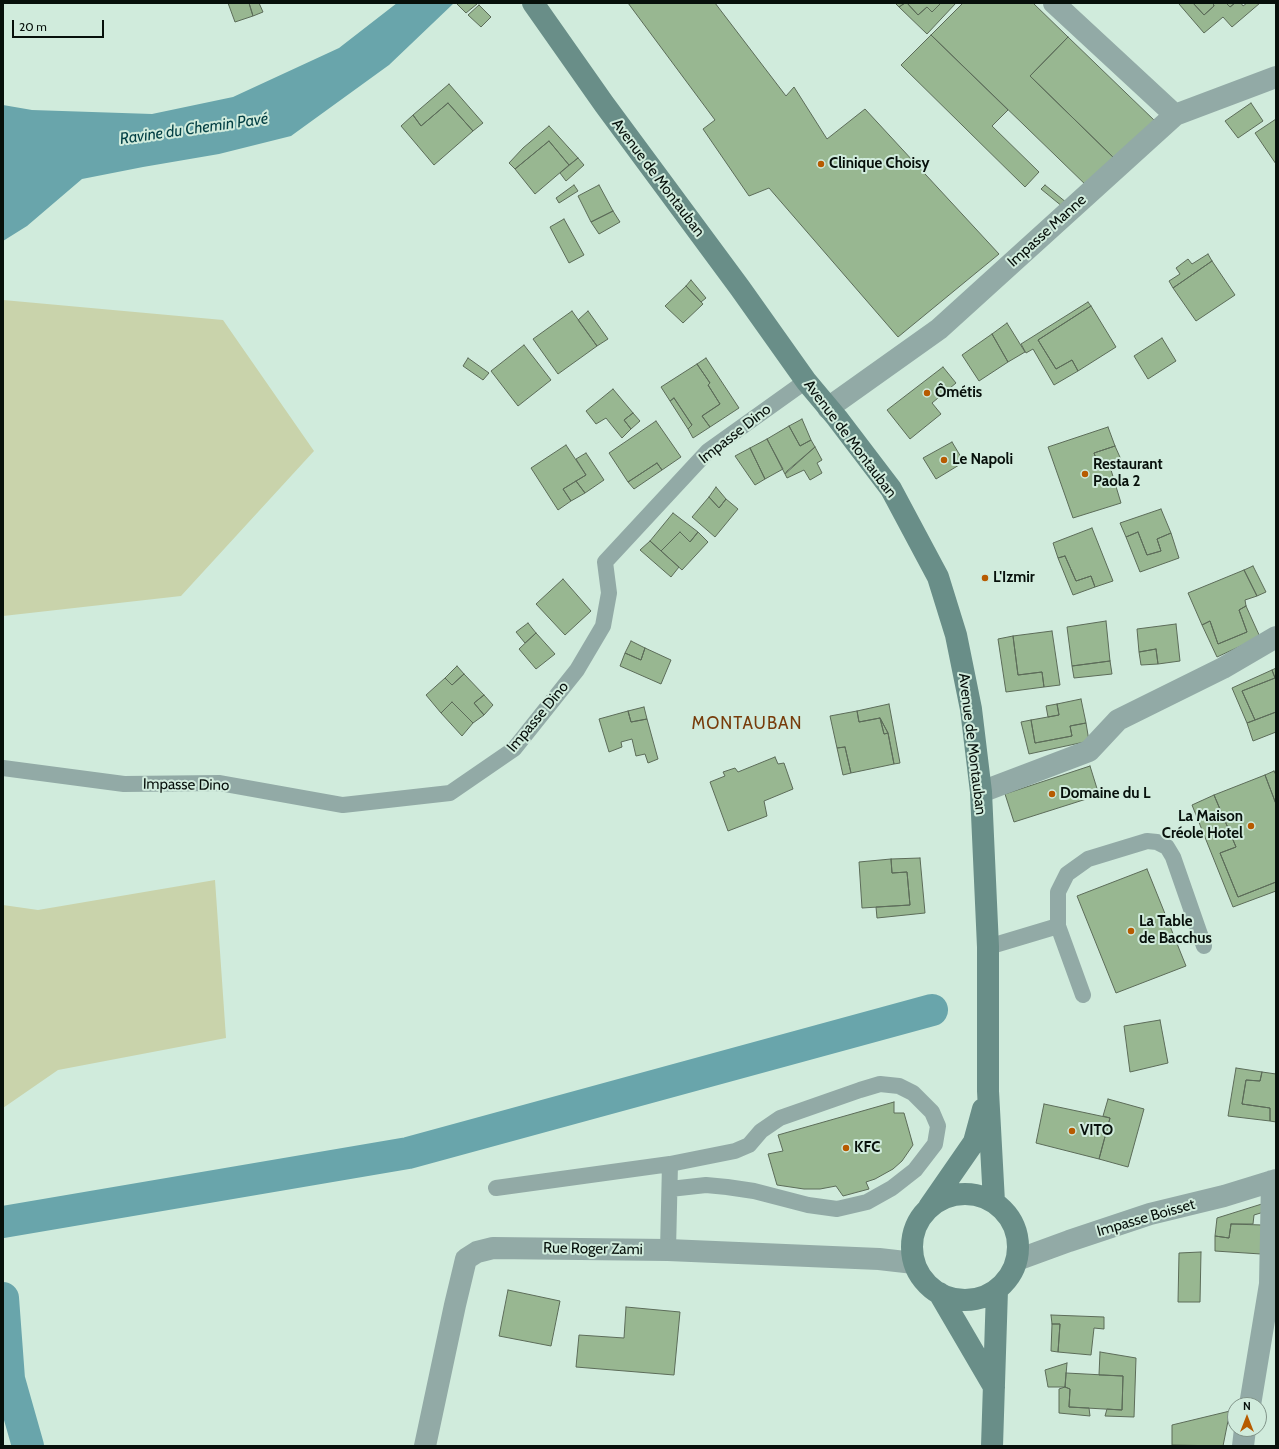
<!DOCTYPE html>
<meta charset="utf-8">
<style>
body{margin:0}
#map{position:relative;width:1279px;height:1449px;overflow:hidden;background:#d0ebdc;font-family:Cabin,sans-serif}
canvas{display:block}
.frame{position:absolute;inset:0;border:4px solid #07100b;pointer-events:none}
.north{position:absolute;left:1227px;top:1397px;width:40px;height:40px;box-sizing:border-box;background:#d0ebdc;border:1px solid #809388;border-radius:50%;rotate:0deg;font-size:11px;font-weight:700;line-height:16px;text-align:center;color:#07100b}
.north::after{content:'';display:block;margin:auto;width:14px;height:18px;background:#b75b00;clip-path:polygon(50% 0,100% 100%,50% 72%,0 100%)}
.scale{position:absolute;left:12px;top:20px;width:92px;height:18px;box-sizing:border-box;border:2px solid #07100b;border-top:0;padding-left:5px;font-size:12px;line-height:14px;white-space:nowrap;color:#07100b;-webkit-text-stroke:3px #d0ebdc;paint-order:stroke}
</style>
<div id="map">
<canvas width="1279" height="1449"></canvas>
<div class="frame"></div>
<div class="north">N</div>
<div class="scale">20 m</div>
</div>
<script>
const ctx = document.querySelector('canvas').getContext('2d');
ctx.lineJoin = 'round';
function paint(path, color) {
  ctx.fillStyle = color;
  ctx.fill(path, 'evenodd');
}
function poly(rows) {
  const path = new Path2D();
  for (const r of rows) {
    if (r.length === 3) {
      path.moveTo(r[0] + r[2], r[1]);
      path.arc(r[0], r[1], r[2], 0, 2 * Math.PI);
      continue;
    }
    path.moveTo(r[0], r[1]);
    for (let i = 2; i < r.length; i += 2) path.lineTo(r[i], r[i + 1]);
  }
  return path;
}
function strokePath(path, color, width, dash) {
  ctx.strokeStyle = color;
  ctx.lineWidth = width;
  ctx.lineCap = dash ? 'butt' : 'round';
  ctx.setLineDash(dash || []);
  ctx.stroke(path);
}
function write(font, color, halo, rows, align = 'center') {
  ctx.font = font + ' Cabin,sans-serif';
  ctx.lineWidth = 4;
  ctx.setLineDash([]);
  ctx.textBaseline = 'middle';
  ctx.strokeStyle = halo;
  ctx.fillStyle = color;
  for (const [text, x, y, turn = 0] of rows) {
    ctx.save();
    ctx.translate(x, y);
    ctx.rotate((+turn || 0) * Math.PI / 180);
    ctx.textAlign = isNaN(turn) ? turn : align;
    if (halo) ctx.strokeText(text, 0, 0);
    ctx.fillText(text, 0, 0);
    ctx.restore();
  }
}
paint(poly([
 [3,300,223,320,314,451,181,596,3,616],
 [215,880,226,1038,58,1070,3,1108,3,905,38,910]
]), '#c9d3ab');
paint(poly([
 [397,3,454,3,389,65,291,136,219,154,143,167,82,179,27,226,3,241,3,105,32,110,152,114,233,97,339,48]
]), '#69a5ab');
strokePath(poly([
 [3,1222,408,1153,932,1010],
 [3,1298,9,1379,28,1446]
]), '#69a5ab', 32);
const building = poly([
 [228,3,249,3,253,16,235,22,228,3],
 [249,3,259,3,263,12,253,16,249,3],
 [458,3,476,3,477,4,466,13,457,4,458,3],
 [628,3,715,3,786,96,794,87,827,139,865,109,999,254,898,337,769,188,749,196,703,129,715,120,628,3],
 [895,3,905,3,899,7,895,3],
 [905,3,907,3,918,15,927,7,932,12,941,3,956,3,927,34,899,7,905,3],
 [907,3,941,3,932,12,927,7,918,15,907,3],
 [963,3,1033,3,1068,37,1030,76,1116,160,1089,188,931,35,963,3],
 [1180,3,1193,3,1204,15,1214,6,1213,3,1226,3,1230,7,1235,3,1241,3,1243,6,1247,3,1260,3,1232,27,1223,17,1204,33,1179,4,1180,3],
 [1193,3,1213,3,1214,6,1204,15,1193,3],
 [1226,3,1235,3,1230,7,1226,3],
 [479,5,491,17,481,27,468,15,479,5],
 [931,35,1008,110,992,126,1039,172,1025,187,901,65,931,35],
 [1068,37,1155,121,1116,160,1030,76,1068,37],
 [449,84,483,123,473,131,448,103,421,126,413,115,449,84],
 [448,103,473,131,434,165,401,126,413,115,421,126,448,103],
 [1251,103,1263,121,1238,138,1225,121,1251,103],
 [1276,119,1276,164,1255,133,1276,119],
 [549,126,578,158,569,165,549,141,515,169,509,163,523,148,549,126],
 [549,141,569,165,535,194,515,169,549,141],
 [578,158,584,165,566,181,560,173,578,158],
 [574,185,578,191,559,203,556,198,574,185],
 [599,185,613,211,591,222,578,196,599,185],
 [1045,185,1067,203,1063,207,1041,189,1045,185],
 [613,211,620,222,599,234,591,222,613,211],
 [564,219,584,255,569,263,550,227,564,219],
 [1208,254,1212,261,1173,288,1169,281,1180,274,1176,268,1188,259,1192,264,1208,254],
 [1212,261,1235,295,1196,321,1173,288,1212,261],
 [691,280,706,298,701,302,686,286,691,280],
 [686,286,703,304,683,323,665,306,686,286],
 [1088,302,1091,306,1038,340,1056,369,1072,360,1078,371,1054,385,1033,349,1026,353,1021,344,1088,302],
 [1091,306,1116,347,1078,371,1072,360,1056,369,1038,340,1091,306],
 [572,311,597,346,558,374,533,339,572,311],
 [588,311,608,339,597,346,578,320,588,311],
 [1007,323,1025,352,1008,362,992,334,1007,323],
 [992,334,1008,362,979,381,962,355,992,334],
 [1162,338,1176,361,1148,379,1134,356,1162,338],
 [524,345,551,380,518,406,491,371,524,345],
 [468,358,489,373,483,380,463,366,468,358],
 [706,358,739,408,710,427,702,416,720,404,708,385,710,383,697,364,706,358],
 [697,364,710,383,708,385,720,404,702,416,710,427,693,438,688,429,692,425,674,398,670,401,661,387,697,364],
 [943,367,956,383,932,403,941,414,910,439,887,410,943,367],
 [613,389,633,413,624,420,631,429,622,438,606,418,596,424,586,411,613,389],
 [674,398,692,425,688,429,670,401,674,398],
 [633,413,640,421,631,429,624,420,633,413],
 [802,419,811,440,800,446,789,426,802,419],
 [656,421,681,457,662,470,657,463,628,482,609,453,656,421],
 [789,426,800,446,811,440,815,447,785,474,767,439,789,426],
 [1108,427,1115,446,1094,453,1098,464,1108,460,1121,503,1073,518,1048,447,1108,427],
 [767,439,783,469,765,479,750,448,767,439],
 [952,442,964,462,936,479,923,458,952,442],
 [566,445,586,475,563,489,571,501,558,510,531,468,566,445],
 [1115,446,1123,464,1110,468,1108,460,1098,464,1094,453,1115,446],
 [815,447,822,460,817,463,822,473,810,480,804,470,787,478,785,474,787,471,815,447],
 [750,448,765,479,755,485,735,456,750,448],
 [586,453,604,480,585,493,576,481,586,475,576,459,586,453],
 [657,463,662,470,634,489,628,482,657,463],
 [576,481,585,493,571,501,563,489,576,481],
 [716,487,726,499,719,508,709,497,716,487],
 [709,497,719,508,726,499,738,509,715,537,692,517,709,497],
 [1161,509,1171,533,1157,539,1161,551,1147,555,1138,532,1126,537,1120,523,1161,509],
 [673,513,698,532,690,542,680,532,661,551,650,541,673,513],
 [1092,528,1113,581,1095,587,1091,576,1076,581,1065,556,1058,558,1053,543,1092,528],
 [680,532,690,542,698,532,708,542,682,570,661,551,680,532],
 [1138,532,1147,555,1161,551,1157,539,1171,533,1179,558,1140,572,1126,537,1138,532],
 [650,541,679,567,671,577,640,550,650,541],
 [1065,556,1076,581,1091,576,1095,587,1073,595,1058,558,1065,556],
 [1253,566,1266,592,1257,596,1244,570,1253,566],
 [1244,570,1257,596,1245,600,1246,606,1239,610,1247,632,1218,644,1210,621,1202,625,1188,593,1244,570],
 [563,579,591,611,565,635,536,604,563,579],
 [1246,606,1260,637,1217,657,1202,625,1210,621,1218,644,1247,632,1239,610,1246,606],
 [1106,621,1110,661,1072,666,1067,627,1106,621],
 [528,623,536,633,525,643,516,632,528,623],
 [1176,624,1180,661,1158,664,1156,649,1139,652,1137,629,1176,624],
 [1052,631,1060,685,1044,687,1042,672,1018,675,1013,636,1052,631],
 [536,633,555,654,536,669,519,649,536,633],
 [1013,636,1018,675,1042,672,1044,687,1006,692,998,639,1013,636],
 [631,641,645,648,641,660,625,653,631,641],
 [645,648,671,660,661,684,620,666,625,653,641,660,645,648],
 [1156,649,1158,664,1141,665,1139,652,1156,649],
 [1110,661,1112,674,1074,678,1072,666,1110,661],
 [457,666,464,674,452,685,445,678,457,666],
 [1276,668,1276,712,1255,720,1242,691,1275,678,1272,670,1276,668],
 [1272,670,1275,678,1242,691,1255,720,1247,723,1232,688,1272,670],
 [464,674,484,695,474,703,484,715,473,723,452,702,441,713,426,695,445,678,452,685,464,674],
 [484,695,493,705,484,715,474,703,484,695],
 [1081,699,1086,723,1070,726,1072,736,1035,743,1031,720,1059,715,1057,704,1081,699],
 [452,702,473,723,462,736,441,713,452,702],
 [889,704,900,763,894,764,888,733,880,718,859,722,857,711,889,704],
 [1057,704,1059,715,1048,717,1046,706,1057,704],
 [644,707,647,719,631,722,628,711,644,707],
 [628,711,631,722,647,719,658,759,648,763,645,754,636,756,632,739,621,742,622,747,609,752,599,719,628,711],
 [857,711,859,722,880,718,884,734,888,733,894,764,851,773,845,747,837,748,830,716,857,711],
 [1276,712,1276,732,1253,741,1247,723,1276,712],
 [880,718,888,733,884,734,880,718],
 [1031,720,1035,743,1072,736,1070,726,1086,723,1089,741,1029,754,1021,722,1031,720],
 [845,747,851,773,843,775,837,748,845,747],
 [775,757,778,764,784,763,793,789,764,801,767,816,728,831,710,782,725,776,723,772,735,768,738,772,775,757],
 [1090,766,1099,795,1014,822,1005,794,1090,766],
 [1274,771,1276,775,1276,804,1265,775,1274,771],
 [1265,775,1276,804,1276,882,1238,897,1220,853,1236,847,1214,795,1265,775],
 [1214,795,1236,847,1220,853,1238,897,1276,882,1276,891,1233,907,1192,805,1214,795],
 [920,858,925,913,877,918,876,907,910,905,907,872,892,873,891,859,920,858],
 [891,859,892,873,907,872,910,905,862,908,859,862,891,859],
 [1147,869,1186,966,1116,993,1077,896,1147,869],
 [1160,1020,1168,1063,1130,1072,1124,1026,1160,1020],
 [1236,1068,1262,1072,1260,1081,1246,1080,1242,1104,1270,1108,1270,1121,1228,1116,1236,1068],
 [1262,1072,1276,1074,1276,1122,1270,1121,1270,1108,1242,1104,1246,1080,1260,1081,1262,1072],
 [1108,1099,1144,1109,1128,1167,1099,1159,1110,1118,1103,1116,1108,1099],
 [894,1102,894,1113,904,1113,913,1145,902,1161,893,1169,875,1179,866,1182,869,1189,843,1196,836,1186,820,1189,804,1189,777,1185,768,1154,783,1151,778,1135,894,1102],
 [1044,1104,1110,1118,1099,1159,1036,1143,1044,1104],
 [1265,1203,1264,1212,1254,1215,1253,1224,1231,1224,1229,1238,1215,1236,1217,1218,1265,1203],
 [1231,1224,1262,1225,1261,1254,1215,1251,1215,1236,1229,1238,1231,1224],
 [1201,1252,1200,1302,1178,1302,1179,1253,1201,1252],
 [508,1290,560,1301,551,1346,499,1336,508,1290],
 [626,1307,680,1312,674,1375,576,1367,579,1335,624,1338,626,1307],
 [1051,1315,1104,1317,1104,1329,1094,1328,1091,1355,1058,1352,1060,1324,1052,1324,1051,1315],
 [1052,1324,1060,1324,1058,1352,1051,1351,1052,1324],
 [1100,1352,1136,1358,1134,1417,1105,1416,1107,1409,1122,1410,1123,1376,1099,1375,1100,1352],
 [1067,1363,1065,1387,1048,1387,1045,1370,1067,1363],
 [1066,1373,1123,1376,1122,1410,1069,1407,1070,1389,1065,1387,1066,1373],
 [1065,1387,1070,1389,1069,1407,1089,1408,1090,1416,1059,1413,1059,1389,1065,1387],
 [1230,1411,1223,1446,1172,1445,1172,1425,1230,1411]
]);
paint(building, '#98b791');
strokePath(building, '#5c6c59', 1);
strokePath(poly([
 [3,768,124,784,220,783,343,805,450,793,514,749,577,670,603,626,609,593,605,562,708,451,806,381],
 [1058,926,1058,892,1067,874,1088,859,1147,841,1157,842,1167,847,1173,857,1204,946],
 [988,947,1058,926,1083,995],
 [496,1188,670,1164,735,1151,749,1145,761,1131,780,1118,860,1090,880,1084,899,1086,913,1093,932,1112,938,1126,935,1144,915,1170,892,1188,867,1202,837,1209,808,1205,754,1191,727,1187,706,1185,670,1189],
 [668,1250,670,1164]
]), '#92aaa6', 16);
strokePath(poly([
 [1054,3,1175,115],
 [828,408,939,329,1175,115,1276,77],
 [981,792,1089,751,1118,720,1223,668,1276,637],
 [1017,1260,1069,1241,1150,1214,1224,1196,1276,1180],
 [1250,1405,1270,1284,1272,1181],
 [425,1446,455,1305,466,1259,477,1252,493,1248,668,1250,879,1259,914,1263],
 [1243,1446,1245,1429]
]), '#92aaa6', 22);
strokePath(poly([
 [533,3,604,104,740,288,806,381,837,418,891,489,938,577,956,635,971,709,981,792,988,947,988,1091,994,1202],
 [965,1247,53],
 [929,1207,974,1142,983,1109],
 [939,1293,994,1387],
 [992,1446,997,1290]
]), '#698e88', 22);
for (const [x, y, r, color] of [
 [821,164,4,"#b75b00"],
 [927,393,4,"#b75b00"],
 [944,460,4,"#b75b00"],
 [1085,474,4,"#b75b00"],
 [985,578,4,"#b75b00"],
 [1052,794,4,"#b75b00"],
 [1251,826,4,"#b75b00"],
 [1131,931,4,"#b75b00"],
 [1072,1131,4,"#b75b00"],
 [846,1148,4,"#b75b00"]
]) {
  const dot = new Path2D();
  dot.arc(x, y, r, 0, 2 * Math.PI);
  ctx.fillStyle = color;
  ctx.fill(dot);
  strokePath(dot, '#d0ebdc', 1.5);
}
write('bold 15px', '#07100b', '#d0ebdc', [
 ["Clinique Choisy",829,164],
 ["Ômétis",935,393],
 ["Le Napoli",952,460],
 ["Restaurant",1093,465],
 ["Paola 2",1093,482],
 ["L'Izmir",993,578],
 ["Domaine du L",1060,794],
 ["La Maison",1243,817,"right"],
 ["Créole Hotel",1243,834,"right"],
 ["La Table",1139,922],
 ["de Bacchus",1139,939],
 ["VITO",1080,1131],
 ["KFC",854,1148]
], 'left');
write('15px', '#07100b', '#d0ebdc', [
 ["Avenue de Montauban",658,178,53],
 ["Impasse Manne",1047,231,-42],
 ["Impasse Dino",735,434,-38],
 ["Avenue de Montauban",850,439,53],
 ["Impasse Dino",538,717,-50],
 ["Avenue de Montauban",972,744,83],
 ["Impasse Dino",186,785,1],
 ["Impasse Boisset",1146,1218,-16],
 ["Rue Roger Zami",593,1249,1]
]);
write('italic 16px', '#033f44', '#d0ebdc', [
 ["Ravine du Chemin Pavé",194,129,-8]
]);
ctx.letterSpacing = '1px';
write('17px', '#773c0b', '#d0ebdc', [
 ["MONTAUBAN",747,724]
]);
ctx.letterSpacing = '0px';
</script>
